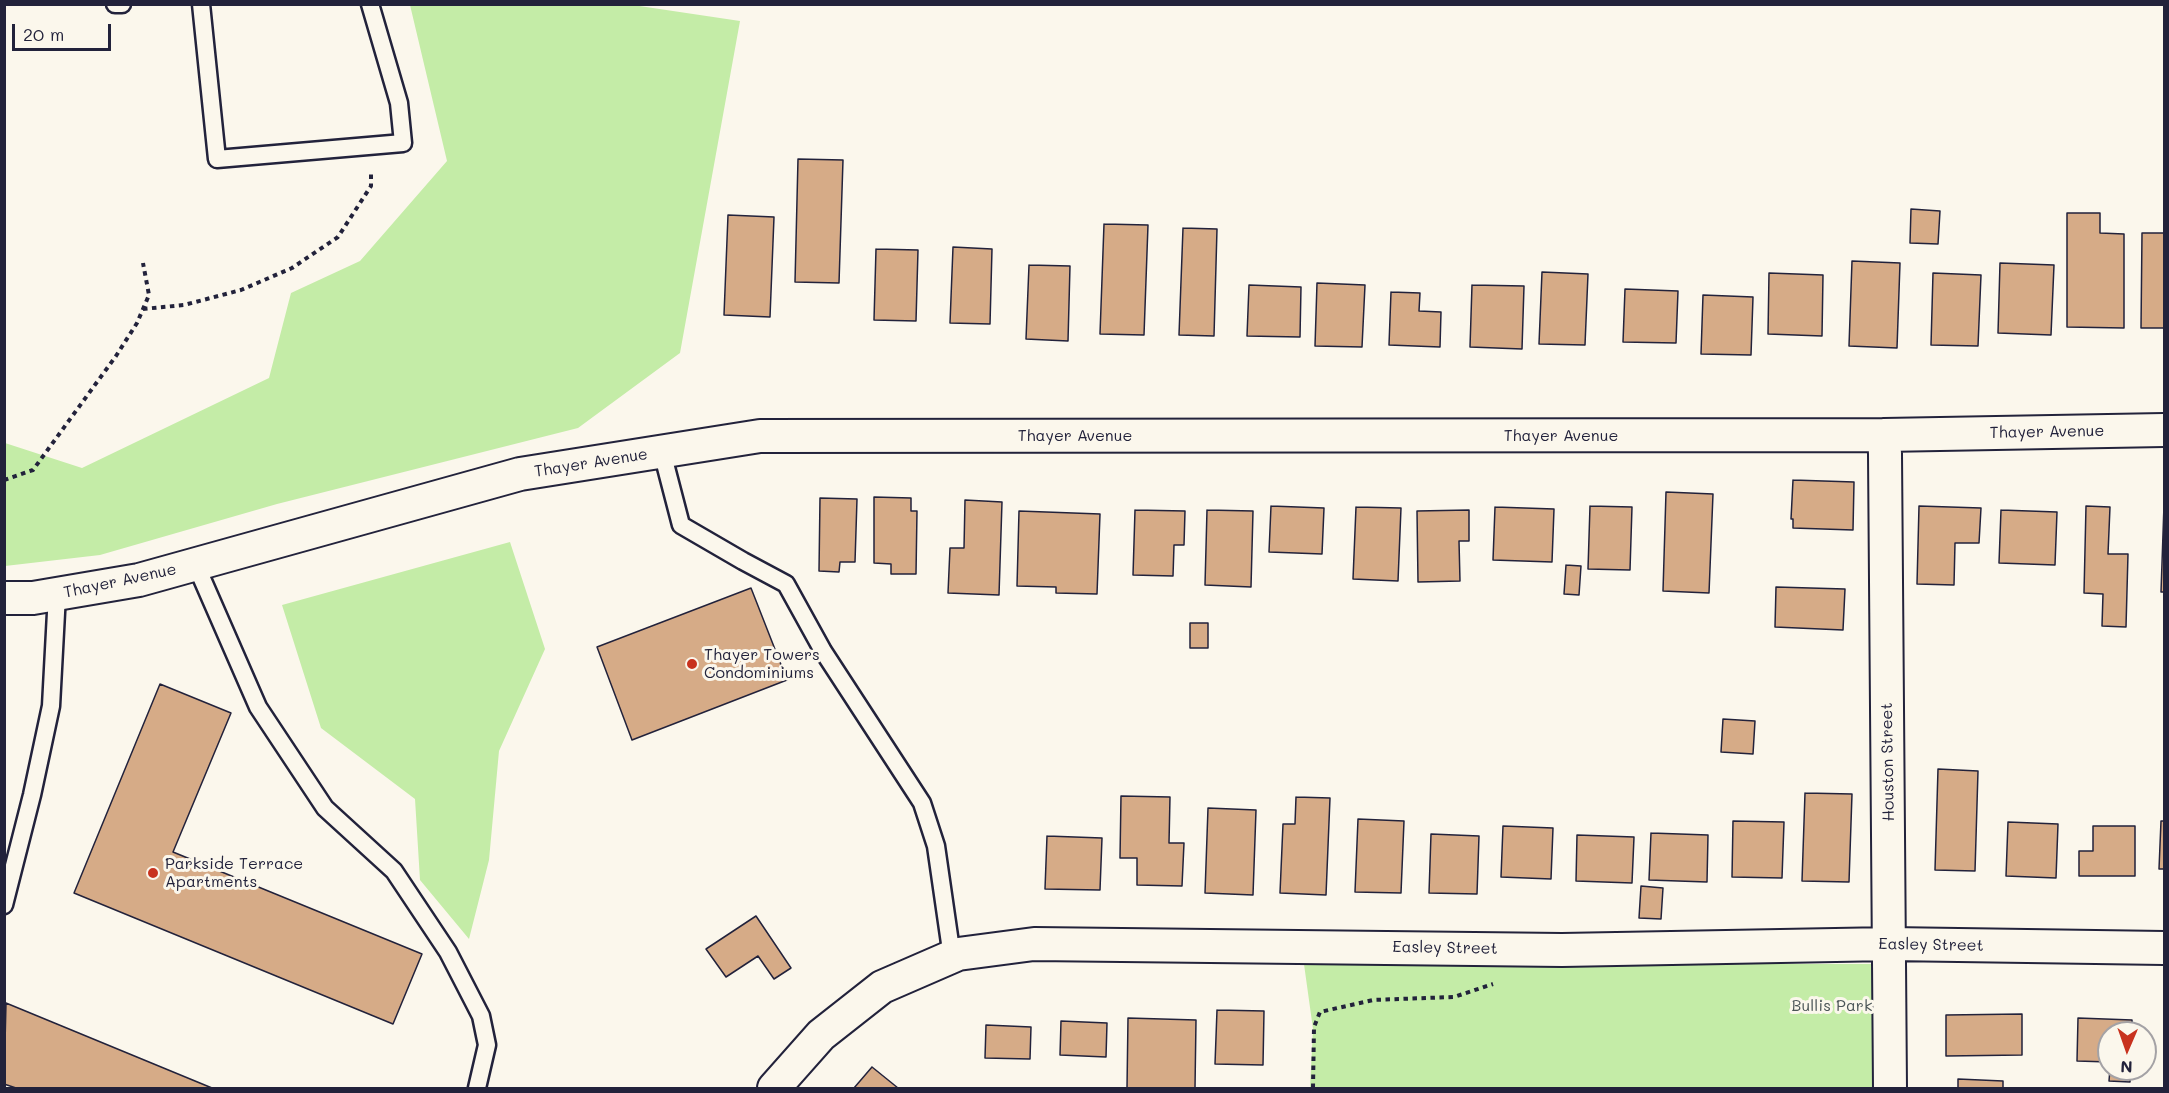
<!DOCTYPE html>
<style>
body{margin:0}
#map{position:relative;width:2169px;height:1093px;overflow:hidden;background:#fbf7ec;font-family:Mali,sans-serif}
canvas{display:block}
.frame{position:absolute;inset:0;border:6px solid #22223b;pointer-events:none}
.north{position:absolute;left:2097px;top:1021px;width:60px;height:60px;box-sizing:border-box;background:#fbf7ec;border:2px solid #a4a2a5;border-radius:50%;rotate:182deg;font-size:16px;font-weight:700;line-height:24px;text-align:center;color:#22223b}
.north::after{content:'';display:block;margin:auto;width:21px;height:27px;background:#c8321e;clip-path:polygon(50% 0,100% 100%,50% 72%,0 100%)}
.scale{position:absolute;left:12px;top:24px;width:99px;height:27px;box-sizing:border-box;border:3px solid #22223b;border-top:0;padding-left:8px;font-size:18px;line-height:21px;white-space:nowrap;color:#22223b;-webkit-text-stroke:4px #fbf7ec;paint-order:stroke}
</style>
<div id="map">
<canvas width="2169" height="1093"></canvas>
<div class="frame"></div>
<div class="north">N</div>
<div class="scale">20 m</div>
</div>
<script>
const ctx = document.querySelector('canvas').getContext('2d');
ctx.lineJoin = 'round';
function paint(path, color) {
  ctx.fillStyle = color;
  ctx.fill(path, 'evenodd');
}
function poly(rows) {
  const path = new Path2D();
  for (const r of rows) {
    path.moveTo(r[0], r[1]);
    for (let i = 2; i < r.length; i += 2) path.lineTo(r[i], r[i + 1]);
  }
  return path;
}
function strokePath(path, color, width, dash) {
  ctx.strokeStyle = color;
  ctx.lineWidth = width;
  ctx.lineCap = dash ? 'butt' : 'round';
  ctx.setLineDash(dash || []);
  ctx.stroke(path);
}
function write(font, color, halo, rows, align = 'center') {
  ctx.font = font + ' Mali,sans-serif';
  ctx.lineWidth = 6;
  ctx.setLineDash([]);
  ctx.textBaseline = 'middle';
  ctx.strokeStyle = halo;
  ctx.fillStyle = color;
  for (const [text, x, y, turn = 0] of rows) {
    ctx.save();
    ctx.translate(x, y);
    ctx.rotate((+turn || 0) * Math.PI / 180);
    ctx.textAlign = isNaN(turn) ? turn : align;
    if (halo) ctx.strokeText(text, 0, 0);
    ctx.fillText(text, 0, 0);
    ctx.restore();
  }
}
paint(poly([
 [626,4,740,21,680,353,578,428,277,504,100,555,5,566,5,443,82,468,269,378,291,293,360,261,447,161,410,5],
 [510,542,545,649,499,751,489,860,469,939,420,880,415,799,321,728,282,605],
 [1643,956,1665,964,1874,964,1874,1088,1310,1088,1313,1029,1303,957]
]), '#c4eca7');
const building = poly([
 [798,159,843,160,839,283,795,282,798,159],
 [1911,209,1940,211,1938,244,1910,243,1911,209],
 [2067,213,2100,213,2100,233,2124,234,2124,328,2067,327,2067,213],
 [728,215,774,217,770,317,724,315,728,215],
 [1104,224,1148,225,1144,335,1100,334,1104,224],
 [1183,228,1217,229,1214,336,1179,335,1183,228],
 [2142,233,2164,233,2164,328,2141,328,2142,233],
 [953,247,992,249,990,324,950,323,953,247],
 [876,249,918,250,916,321,874,320,876,249],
 [1852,261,1900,263,1897,348,1849,346,1852,261],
 [2000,263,2054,265,2051,335,1998,333,2000,263],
 [1029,265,1070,266,1068,341,1026,339,1029,265],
 [1542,272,1588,274,1585,345,1539,344,1542,272],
 [1769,273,1823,275,1822,336,1768,334,1769,273],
 [1933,273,1981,275,1978,346,1931,345,1933,273],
 [1317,283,1365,285,1362,347,1315,346,1317,283],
 [1249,285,1301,287,1300,337,1247,336,1249,285],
 [1472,285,1524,286,1522,349,1470,347,1472,285],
 [1625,289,1678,291,1676,343,1623,342,1625,289],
 [1391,292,1420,293,1419,311,1441,312,1440,347,1389,345,1391,292],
 [1703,295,1753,297,1751,355,1701,354,1703,295],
 [1793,480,1854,482,1853,530,1793,528,1793,519,1791,519,1793,480],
 [1666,492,1713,494,1709,593,1663,591,1666,492],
 [874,497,911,498,911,511,917,511,916,574,891,574,891,564,874,563,874,497],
 [820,498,857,499,855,562,840,562,839,572,819,571,820,498],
 [965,500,1002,502,999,595,948,593,950,548,964,548,965,500],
 [2164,505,2164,592,2161,592,2164,505],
 [1271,506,1324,508,1322,554,1269,552,1271,506],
 [1590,506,1632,507,1630,570,1588,569,1590,506],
 [1919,506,1981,508,1979,543,1955,543,1954,585,1917,584,1919,506],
 [2086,506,2110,507,2108,554,2128,554,2126,627,2102,626,2103,594,2084,593,2086,506],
 [1356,507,1401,508,1398,581,1353,579,1356,507],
 [1495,507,1554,509,1552,562,1493,560,1495,507],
 [1135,510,1185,511,1184,545,1174,545,1173,576,1133,575,1135,510],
 [1207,510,1253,511,1251,587,1205,585,1207,510],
 [1469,510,1469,541,1459,541,1460,581,1418,582,1417,511,1469,510],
 [2001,510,2057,512,2055,565,1999,563,2001,510],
 [1019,511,1100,514,1097,594,1056,593,1056,587,1017,586,1019,511],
 [1566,565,1581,566,1579,595,1564,594,1566,565],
 [1776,587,1845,589,1843,630,1775,627,1776,587],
 [751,588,787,680,632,740,597,647,751,588],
 [1190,623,1208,623,1208,648,1190,648,1190,623],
 [160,684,231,713,173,852,422,954,393,1024,74,893,160,684],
 [1723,719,1755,721,1753,754,1721,752,1723,719],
 [1938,769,1978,771,1975,871,1935,870,1938,769],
 [1805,793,1852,794,1849,882,1802,881,1805,793],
 [1121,796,1170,797,1169,843,1184,843,1182,886,1137,885,1137,858,1120,858,1121,796],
 [1296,797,1330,798,1326,895,1280,893,1283,824,1295,824,1296,797],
 [1208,808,1256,810,1253,895,1205,893,1208,808],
 [1358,819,1404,821,1401,893,1355,892,1358,819],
 [1733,821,1784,822,1782,878,1732,877,1733,821],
 [2161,821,2164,821,2164,869,2159,869,2161,821],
 [2008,822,2058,824,2056,878,2006,876,2008,822],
 [1503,826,1553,828,1551,879,1501,877,1503,826],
 [2093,826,2135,826,2135,876,2079,876,2079,851,2093,851,2093,826],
 [1651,833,1708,835,1707,882,1649,880,1651,833],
 [1431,834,1479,836,1477,894,1429,893,1431,834],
 [1577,835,1634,837,1632,883,1576,881,1577,835],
 [1047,836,1102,838,1100,890,1045,889,1047,836],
 [1641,886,1663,888,1661,919,1639,918,1641,886],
 [756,916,791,968,774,979,758,956,726,977,706,949,756,916],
 [6,1003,212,1088,16,1088,4,1084,6,1003],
 [1217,1010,1264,1011,1263,1065,1215,1064,1217,1010],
 [2022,1014,2022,1055,1946,1056,1946,1015,2022,1014],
 [1128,1018,1196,1020,1195,1088,1127,1088,1128,1018],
 [2078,1018,2132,1020,2132,1033,2109,1033,2109,1062,2077,1061,2078,1018],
 [1061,1021,1107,1023,1106,1057,1060,1055,1061,1021],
 [986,1025,1031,1027,1030,1059,985,1058,986,1025],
 [872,1067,898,1088,854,1088,872,1067],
 [2110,1069,2130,1069,2130,1082,2109,1081,2110,1069],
 [1958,1079,2003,1081,2003,1088,1958,1088,1958,1079]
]);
paint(building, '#d6ab87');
strokePath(building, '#22223b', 1.5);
const lane = poly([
 [115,4,122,4],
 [201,4,217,159,403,143,399,103,370,4],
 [662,452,681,525,743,561,786,584,823,651,922,803,936,846,952,957],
 [196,565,258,707,325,808,394,871,448,952,481,1016,487,1045,477,1088],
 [4,905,32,795,51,706,57,594]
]);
const street = poly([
 [1884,435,1885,454,1890,1088],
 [4,598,33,598,139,580,520,474,760,436,1884,435,2164,430],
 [774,1088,821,1035,882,987,958,954,1034,944,1562,950,1890,944,2164,948]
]);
strokePath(lane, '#22223b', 21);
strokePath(street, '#22223b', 36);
strokePath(poly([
 [143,309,184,305,241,290,292,268,338,237,371,186,371,170],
 [4,480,33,470,116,356,137,323,149,295,143,263],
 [1313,1088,1314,1027,1320,1012,1373,1000,1454,997,1493,984]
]), '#22223b', 4, [4.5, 4.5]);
strokePath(lane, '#fbf7ec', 16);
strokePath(street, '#fbf7ec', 32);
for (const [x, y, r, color] of [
 [692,664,6,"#c8321e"],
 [153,873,6,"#c8321e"]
]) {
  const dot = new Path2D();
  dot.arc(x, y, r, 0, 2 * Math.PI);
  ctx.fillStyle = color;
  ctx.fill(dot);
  strokePath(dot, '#fbf7ec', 2);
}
write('16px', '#22223b', '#fbf7ec', [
 ["Thayer Avenue",2047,432,-1],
 ["Thayer Avenue",1075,436],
 ["Thayer Avenue",1561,436],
 ["Thayer Avenue",591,463,-9],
 ["Thayer Avenue",120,581,-12],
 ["Houston Street",1888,762,-91],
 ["Easley Street",1931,945,1],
 ["Easley Street",1445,948,1]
]);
write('16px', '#22223b', '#fbf7ec', [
 ["Thayer Towers",704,655],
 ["Condominiums",704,673],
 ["Parkside Terrace",165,864],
 ["Apartments",165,882]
], 'left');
write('16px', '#4a5456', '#fbf7ec', [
 ["Bullis Park",1832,1006]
]);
</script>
